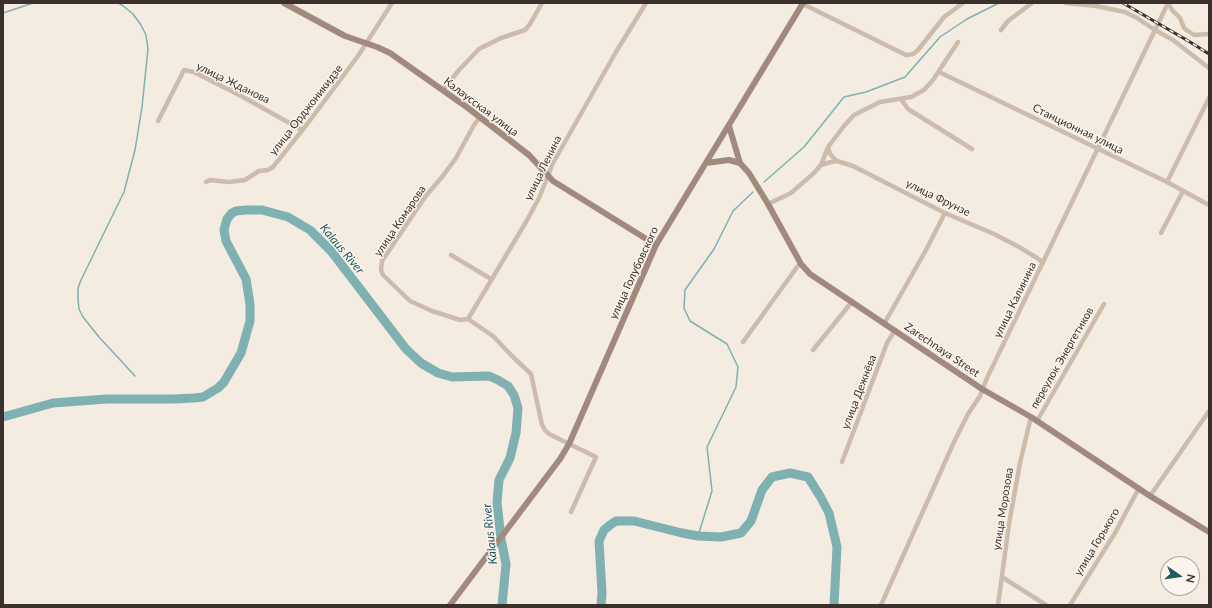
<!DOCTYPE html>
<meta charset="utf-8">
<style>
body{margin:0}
#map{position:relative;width:1212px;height:608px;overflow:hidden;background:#f4ebe1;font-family:Lato,sans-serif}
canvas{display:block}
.frame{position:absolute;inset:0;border:4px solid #3b302b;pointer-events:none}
.north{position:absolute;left:1160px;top:556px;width:40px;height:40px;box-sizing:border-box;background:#fbf5ee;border:1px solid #aea6a0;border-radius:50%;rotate:103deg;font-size:11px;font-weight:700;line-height:16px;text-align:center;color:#3b302b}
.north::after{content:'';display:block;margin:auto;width:14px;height:18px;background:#1f5a5e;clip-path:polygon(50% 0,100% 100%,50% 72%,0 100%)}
</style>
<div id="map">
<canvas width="1212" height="608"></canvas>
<div class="frame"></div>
<div class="north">N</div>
</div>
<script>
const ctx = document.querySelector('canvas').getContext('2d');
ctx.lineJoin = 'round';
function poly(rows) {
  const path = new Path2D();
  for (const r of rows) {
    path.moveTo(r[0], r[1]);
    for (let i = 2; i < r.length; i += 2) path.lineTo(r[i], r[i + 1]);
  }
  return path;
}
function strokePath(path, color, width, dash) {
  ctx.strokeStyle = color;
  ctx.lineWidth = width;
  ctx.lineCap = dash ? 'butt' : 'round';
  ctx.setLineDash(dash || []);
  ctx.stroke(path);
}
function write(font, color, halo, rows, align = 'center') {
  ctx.font = font + ' Lato,sans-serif';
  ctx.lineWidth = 3;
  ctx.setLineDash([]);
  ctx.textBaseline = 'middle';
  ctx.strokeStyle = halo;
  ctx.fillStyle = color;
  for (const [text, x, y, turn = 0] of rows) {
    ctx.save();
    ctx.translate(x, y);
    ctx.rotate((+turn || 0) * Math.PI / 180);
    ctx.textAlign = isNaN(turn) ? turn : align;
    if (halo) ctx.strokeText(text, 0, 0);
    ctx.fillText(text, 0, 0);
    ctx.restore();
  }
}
strokePath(poly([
 [118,3,122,5,133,14,141,25,146,35,148,49,142,107,135,150,124,192,81,280,78,288,78,299,79,309,83,317,99,337,135,376],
 [3,13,33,3],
 [764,182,804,147,844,97,866,92,905,77,940,37,967,19,999,3],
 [698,536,712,491,707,447,736,387,738,367,727,344,690,321,684,308,685,290,714,249,733,211,753,192]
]), '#7fb0b2', 1.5);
strokePath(poly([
 [3,417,53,403,107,399,174,399,194,398,203,397,218,388,224,382,241,353,250,321,250,304,246,279,226,241,224,230,227,219,232,213,236,211,246,210,262,210,288,217,310,230,331,251,406,349,421,363,438,373,452,377,489,376,498,380,508,386,514,395,518,408,516,433,510,458,499,480,497,502,501,539,506,564,502,605],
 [601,605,602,593,599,541,604,530,610,525,616,521,634,521,682,533,698,536,721,537,741,533,751,521,762,490,772,477,790,473,808,477,820,496,829,513,837,547,834,605]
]), '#7fb0b2', 9);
strokePath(poly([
 [801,3,906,55,913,54,918,50,944,17,963,3],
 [1066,3,1096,6,1125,12,1137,18,1155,30,1173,40,1209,68],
 [1168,3,1172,10,1180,18,1184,28,1188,31,1194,35,1209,34],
 [1001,30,1008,21,1032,3],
 [939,72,1167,182,1209,205],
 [443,90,459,70,479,49,501,38,525,30,530,24,542,3],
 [901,99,908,109,972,149],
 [480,117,474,125,456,158,442,177,425,197,382,261,381,270,383,275,410,301,432,311,460,320,468,319,493,336,511,355,531,374,542,425,545,430,549,434,596,457,571,512],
 [158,121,184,70,194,72,243,97,302,130],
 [828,147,830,154,837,161],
 [821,165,831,162,837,161,853,166,945,213,994,234,1019,247,1037,258,1043,263],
 [206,182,210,180,229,182,245,180,259,171,268,170,273,167,308,123,358,56,392,3],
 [1167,182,1209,98],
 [768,204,791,193,814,173,821,165,828,147,844,126,854,115,880,102,911,97,924,90,933,80,958,42],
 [1161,233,1183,191],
 [451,255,491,279],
 [468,319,526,222,539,198,553,163,616,52,646,3],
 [884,324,926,250,945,213],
 [743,342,800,263],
 [813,350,851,303],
 [1037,421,1104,304],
 [842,462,887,343,895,330],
 [1150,496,1209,411],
 [1002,577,1046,605],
 [881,605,954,442,968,414,980,396,987,378,1168,3],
 [998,605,1009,524,1020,463,1031,417],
 [1070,605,1115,533,1139,488]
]), '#cdbbac', 4.5);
strokePath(poly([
 [284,3,345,36,377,47,390,53,468,108,529,155,553,181,656,245],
 [729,126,740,163,749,173,768,204,801,264,810,274,982,389,1031,417,1150,496,1209,532],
 [706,163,729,160,740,163],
 [450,605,560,459,569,444,656,245,803,3]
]), '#a18a7d', 6);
const rail = poly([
 [1123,3,1190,42,1209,54]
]);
strokePath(rail, '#3b302b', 3);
strokePath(rail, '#fbf5ee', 1.5, [4.5]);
write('11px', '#3b302b', '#fbf5ee', [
 ["улица Жданова",233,83,26],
 ["Калаусская улица",481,107,37],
 ["улица Орджоникидзе",306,110,-52],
 ["Станционная улица",1078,129,26],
 ["улица Ленина",543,168,-64],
 ["улица Фрунзе",938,198,26],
 ["улица Комарова",400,221,-56],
 ["улица Голубовского",634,273,-65],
 ["улица Калинина",1015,300,-64],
 ["Zarechnaya Street",942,350,34],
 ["переулок Энергетиков",1062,358,-60],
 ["улица Дежнёва",859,392,-69],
 ["улица Морозова",1003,509,-81],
 ["улица Горького",1097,542,-59]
]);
write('italic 12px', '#1f5a5e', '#fbf5ee', [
 ["Kalaus River",342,249,50],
 ["Kalaus River",490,534,-96]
]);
</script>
